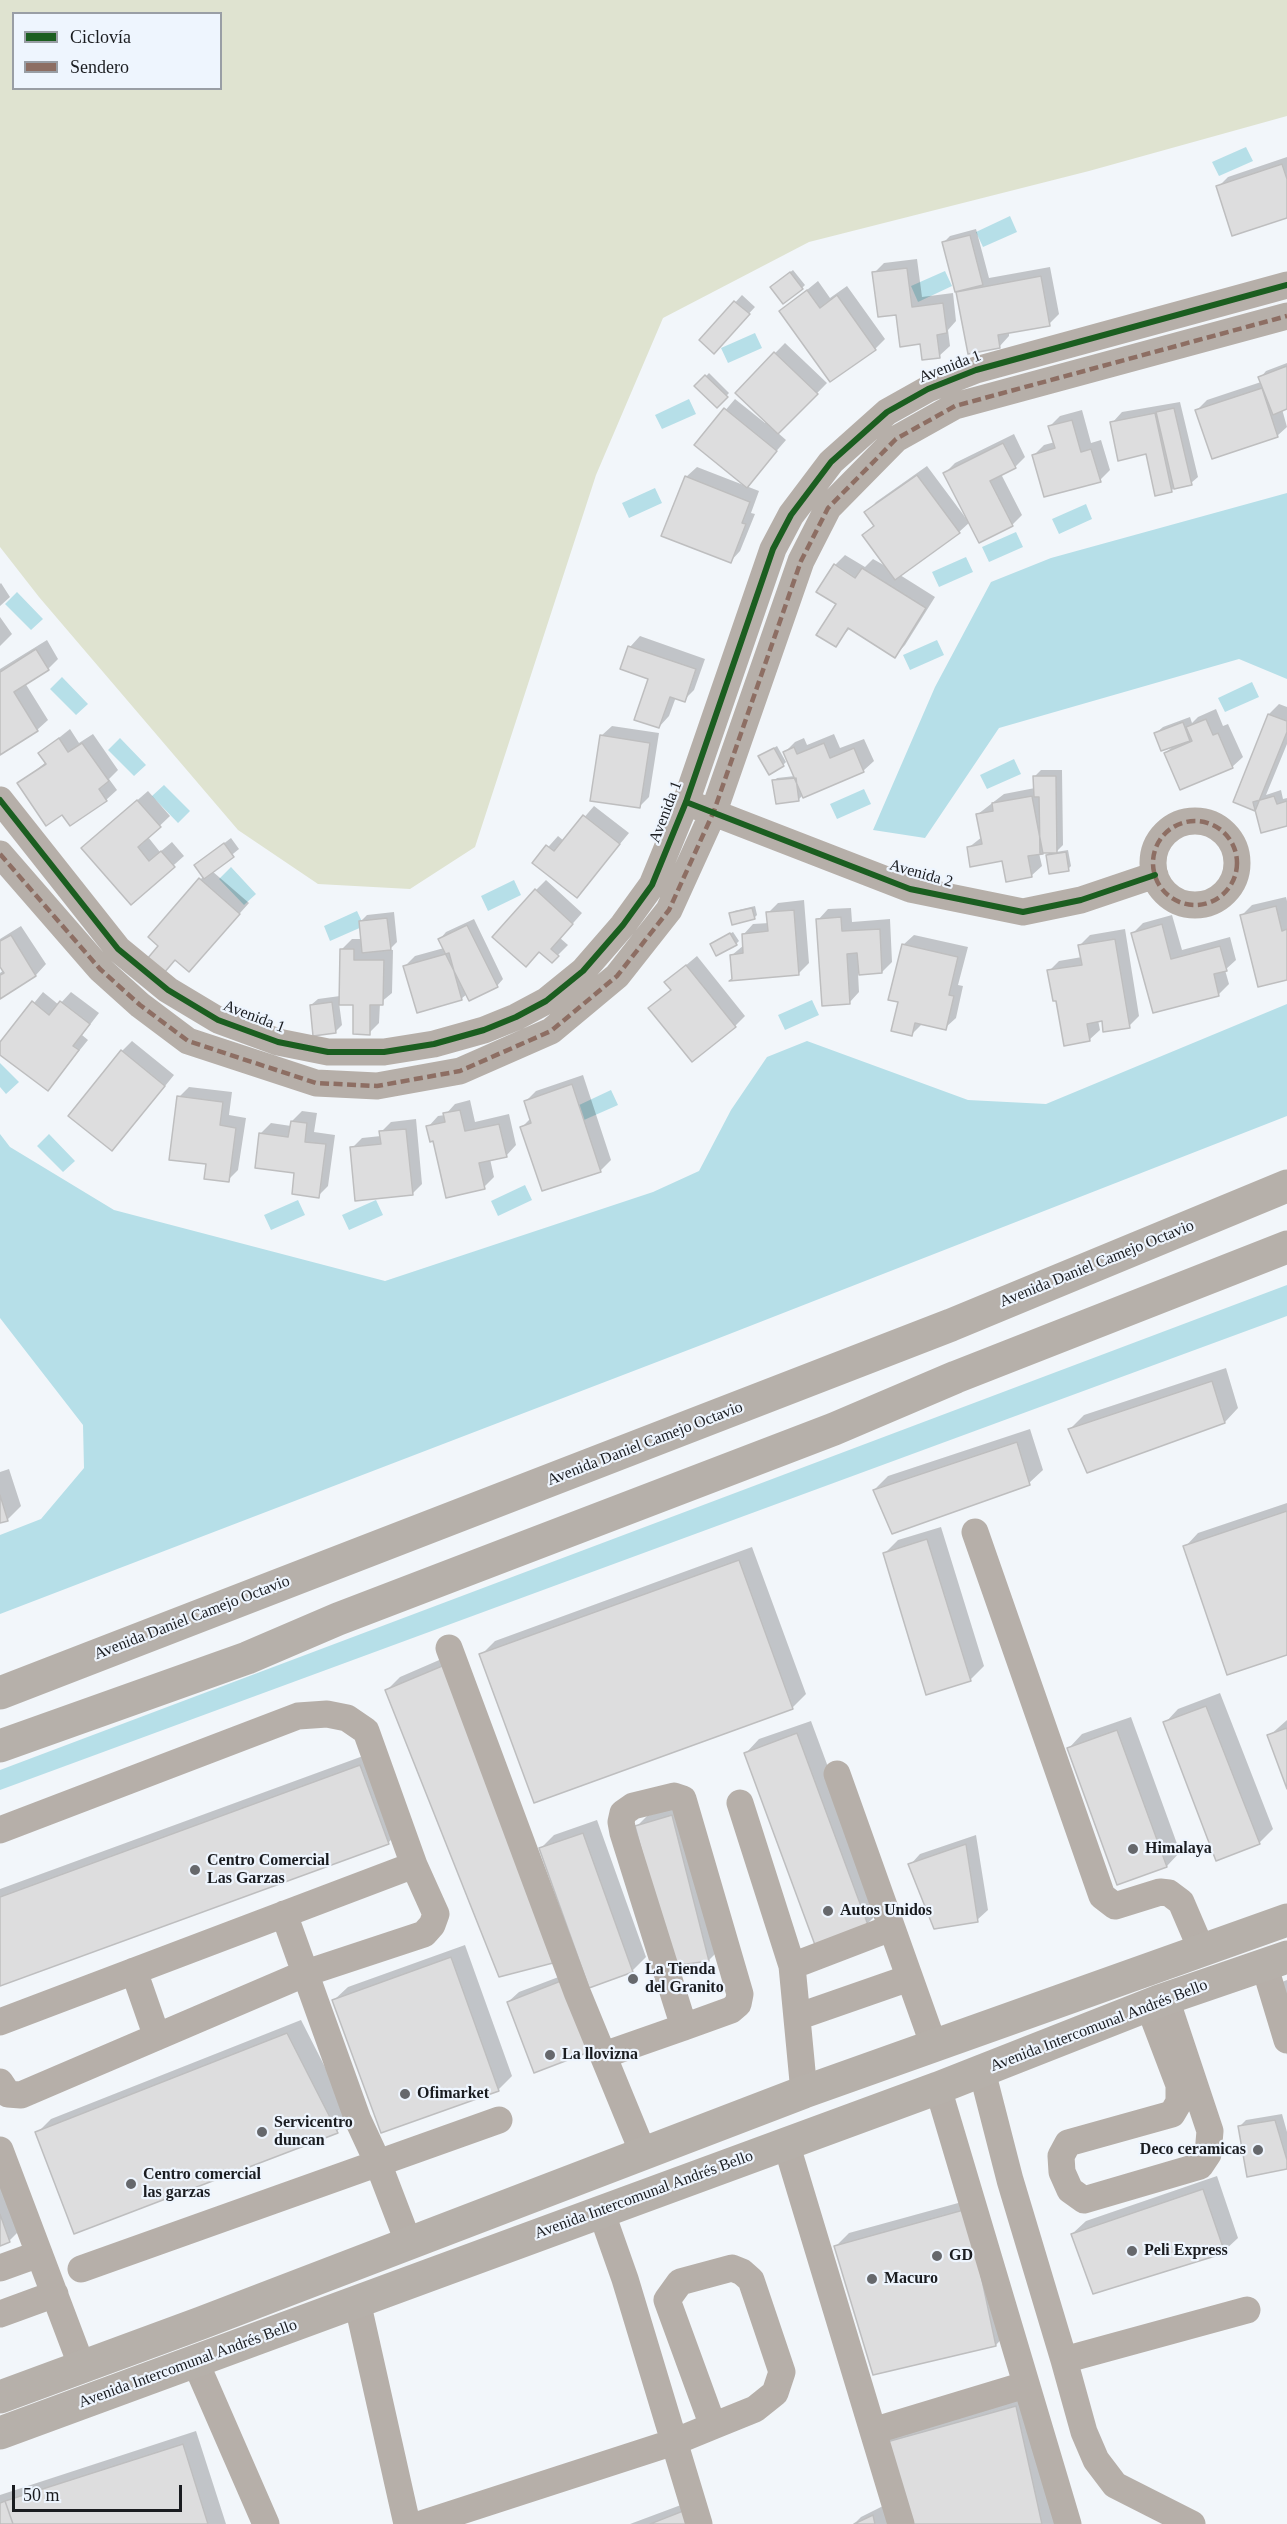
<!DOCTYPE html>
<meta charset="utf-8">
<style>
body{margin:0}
#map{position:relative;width:1287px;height:2524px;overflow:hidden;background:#f2f6fa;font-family:"Times New Roman",serif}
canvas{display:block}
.legend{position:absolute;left:12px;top:12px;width:210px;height:78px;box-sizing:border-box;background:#eef5fe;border:2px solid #999ea5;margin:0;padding:8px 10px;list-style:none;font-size:18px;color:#1a1c20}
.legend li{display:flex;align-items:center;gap:12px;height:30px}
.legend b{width:30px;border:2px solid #999ea5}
.scale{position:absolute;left:12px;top:2485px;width:170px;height:27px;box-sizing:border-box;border:3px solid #1a1c20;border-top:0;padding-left:8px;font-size:18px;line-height:21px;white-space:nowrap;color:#1a1c20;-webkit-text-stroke:4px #eef5fe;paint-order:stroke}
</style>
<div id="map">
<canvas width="1287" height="2524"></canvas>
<ul class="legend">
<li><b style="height:8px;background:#1b5e20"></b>Ciclovía</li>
<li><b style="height:8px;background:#8d6e63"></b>Sendero</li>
</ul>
<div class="scale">50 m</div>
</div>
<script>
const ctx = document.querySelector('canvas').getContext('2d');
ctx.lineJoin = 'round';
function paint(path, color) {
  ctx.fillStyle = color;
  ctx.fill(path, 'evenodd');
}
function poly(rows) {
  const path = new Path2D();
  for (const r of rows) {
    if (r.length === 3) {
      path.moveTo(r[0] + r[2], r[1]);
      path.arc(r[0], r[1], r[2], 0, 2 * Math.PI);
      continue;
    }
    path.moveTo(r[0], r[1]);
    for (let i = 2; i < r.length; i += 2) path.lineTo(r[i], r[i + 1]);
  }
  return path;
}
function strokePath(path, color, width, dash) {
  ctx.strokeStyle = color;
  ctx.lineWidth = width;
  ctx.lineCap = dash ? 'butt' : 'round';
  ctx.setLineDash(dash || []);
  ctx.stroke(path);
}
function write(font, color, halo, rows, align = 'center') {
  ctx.font = font + ' "Times New Roman",serif';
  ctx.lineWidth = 4.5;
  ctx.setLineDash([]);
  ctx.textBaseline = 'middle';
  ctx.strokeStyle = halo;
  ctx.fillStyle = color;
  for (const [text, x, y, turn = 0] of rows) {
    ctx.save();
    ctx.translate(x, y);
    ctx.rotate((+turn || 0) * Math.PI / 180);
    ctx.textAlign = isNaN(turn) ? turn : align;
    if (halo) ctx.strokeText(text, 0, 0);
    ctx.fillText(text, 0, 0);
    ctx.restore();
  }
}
paint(poly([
 [0,0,1287,0,1287,116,1089,171,809,242,663,318,596,475,475,847,410,889,318,884,238,830,39,597,0,547],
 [14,14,220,14,220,88,14,88]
]), '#dfe3d0');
paint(poly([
 [1246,147,1253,161,1219,176,1212,162],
 [1010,216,1017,232,983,247,976,232],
 [945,271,952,286,918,302,911,286],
 [755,333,762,348,728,363,721,348],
 [689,399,696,414,662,429,655,415],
 [655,488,662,503,629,518,622,503],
 [1287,493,1287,679,1239,659,999,728,925,838,873,830,935,687,991,582,1051,558],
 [1086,504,1092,519,1059,534,1052,519],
 [1016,532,1023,547,989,562,982,547],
 [966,557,973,572,939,587,932,572],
 [17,592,43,619,31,630,5,604],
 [937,640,944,655,910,670,903,655],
 [62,677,88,704,76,715,50,689],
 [1252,682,1259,697,1225,712,1218,698],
 [120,738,146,765,134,776,108,750],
 [1014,759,1021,774,987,789,980,775],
 [164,785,190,811,178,823,152,796],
 [864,789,871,804,837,819,830,804],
 [231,867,256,894,244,905,219,879],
 [514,880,521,895,488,911,481,896],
 [357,911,364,926,330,941,324,926],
 [812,1000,819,1015,785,1030,778,1015],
 [1287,1004,1287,1116,709,1342,0,1614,0,1535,41,1519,84,1468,83,1425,0,1318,0,1134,10,1147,114,1210,385,1281,653,1192,699,1171,731,1110,767,1057,807,1041,968,1100,1046,1104],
 [0,1063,19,1082,6,1094,0,1087],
 [611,1090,618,1105,584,1120,577,1106],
 [49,1134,75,1161,63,1172,37,1146],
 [525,1185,532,1200,498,1216,491,1201],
 [298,1200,305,1215,271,1230,264,1215],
 [376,1200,383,1215,349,1230,342,1215],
 [1287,1285,1287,1316,0,1790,0,1770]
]), '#b6dfe8');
paint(poly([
 [1287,157,1287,216,1218,187,1228,177],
 [976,229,989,278,1050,267,1059,314,1049,324,1009,332,1009,336,999,347,958,292,961,289,943,243,950,236],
 [917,259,922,297,953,293,956,321,948,330,950,346,939,356,921,343,897,313,874,273,884,263],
 [793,270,805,285,802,288,775,284],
 [818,281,830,298,847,286,885,339,875,349,781,311],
 [742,295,755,307,720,345,701,340],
 [785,343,827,383,778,433,786,440,746,486,759,491,751,513,755,514,740,551,730,562,686,477,697,467,746,486,696,445,735,399,765,423,767,421,737,392],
 [1287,363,1287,407,1282,409,1287,427,1277,436,1197,410,1207,400,1261,382,1260,378,1266,371],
 [709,373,729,393,717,406,697,386],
 [1180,402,1198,477,1191,483,1175,487,1171,491,1147,453,1112,423,1122,412],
 [1082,410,1091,443,1101,440,1110,470,1100,480,1034,455,1044,445,1055,442,1050,426,1060,416],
 [1014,434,1025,457,1015,467,1001,474,1022,515,1012,525,970,522,959,532,900,575,935,597,905,645,895,656,850,628,835,645,838,604,835,565,845,555,865,567,873,559,889,568,864,535,875,524,866,513,876,502,927,466,965,517,967,516,945,473,955,463],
 [1,583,10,597,0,606,0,584],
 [0,617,12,634,0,646],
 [640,636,705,659,694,690,684,700,676,697,669,716,659,727,650,678,630,647],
 [47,640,58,659,48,669,25,683,48,720,37,730,0,753,0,669],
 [1279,704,1287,707,1287,744,1266,795,1281,790,1283,799,1287,798,1287,824,1235,801,1269,714],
 [1216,709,1223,726,1228,724,1243,757,1232,767,1166,753,1174,745,1156,733,1163,727,1190,717,1192,723,1198,717],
 [612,726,659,733,649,797,639,807,601,736],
 [70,729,79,743,93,734,118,770,109,779,117,790,106,800,71,824,63,813,19,784,46,762,40,753],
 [834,734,840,748,864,739,874,761,863,771,803,795,798,800,774,781,777,778,795,776,785,752,795,742,804,738,807,745],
 [777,746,786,762,783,765,760,756],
 [1041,770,1062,770,1063,845,1056,852,1068,850,1071,866,1068,869,1048,855,1052,851,1039,853,1042,866,1031,876,1003,859,968,848,982,837,978,814,1004,794,1035,788,1035,776],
 [148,791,170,816,148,837,160,852,172,842,184,856,131,903,94,838],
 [594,806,629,833,577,896,534,863,558,836,564,841],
 [231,838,239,849,212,871,249,903,199,959,160,945,203,876,196,865],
 [546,880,582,913,560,938,568,945,552,961,536,890],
 [1286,897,1287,901,1287,978,1242,915,1252,905],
 [804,900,809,963,799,973,732,955,744,945,743,935,753,924,769,923,768,913,778,903],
 [755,906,757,915,754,918,731,914,734,911],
 [851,908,852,922,890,919,892,962,882,972,858,973,859,992,849,1003,818,920,828,909],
 [394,912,397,942,389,950,393,950,392,993,380,1003,379,1023,369,1033,355,1004,339,1003,342,1025,335,1032,311,1005,318,999,340,996,341,950,352,939,362,939,361,921,367,915],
 [1172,915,1182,950,1230,937,1236,960,1225,970,1229,984,1219,994,1133,933,1143,923],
 [474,919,503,979,497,986,467,994,461,999,405,966,415,956,444,948,440,939,446,932],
 [21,926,46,964,36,975,0,997,0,973,4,970,0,964,0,939],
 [1125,929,1139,1016,1129,1026,1098,1020,1100,1030,1089,1040,1057,999,1049,971,1059,961,1082,957,1080,945,1090,935],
 [733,932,739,941,736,944,715,942],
 [914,935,968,947,958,985,963,986,956,1018,945,1028,923,1023,912,1034,900,1001,903,945],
 [697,956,745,1016,735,1026,650,1008,672,989,666,982],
 [43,992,59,1005,71,992,99,1013,82,1035,88,1040,48,1089,0,1053,0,1045],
 [132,1041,174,1075,122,1139,122,1051],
 [583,1075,611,1160,600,1171,522,1127,531,1118,526,1101,536,1091],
 [189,1087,232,1092,229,1115,246,1118,238,1170,228,1180,207,1163,179,1097],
 [470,1100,475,1122,509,1114,516,1145,506,1156,490,1159,494,1177,484,1187,435,1140,428,1127,438,1116,445,1115,455,1104],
 [302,1111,317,1113,314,1132,335,1135,328,1186,318,1196,261,1133,271,1123,291,1126,292,1121],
 [416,1119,422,1184,412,1194,352,1148,362,1138,381,1136,381,1132,391,1122],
 [1226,1368,1238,1408,1225,1422,1070,1429,1084,1415],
 [1030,1429,1043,1470,1029,1483,874,1490,888,1476],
 [9,1469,21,1506,7,1520,0,1522,0,1472],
 [1287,1503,1287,1654,1185,1547,1198,1533],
 [941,1527,984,1666,970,1680,885,1553,898,1540],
 [752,1547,806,1694,792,1708,481,1655,495,1641],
 [460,1651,566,1948,386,1691,400,1677],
 [1220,1693,1273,1829,1259,1843,1165,1723,1178,1709],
 [1131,1717,1180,1852,1167,1866,1118,1883,1069,1748,1082,1734],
 [1287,1720,1287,1785,1269,1736],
 [811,1721,881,1910,867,1924,746,1753,759,1739],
 [374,1752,402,1828,389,1842,0,1984,0,1889],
 [682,1806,719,1950,709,1960,673,1964,637,1826,647,1816],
 [597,1820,646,1957,632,1971,541,1848,554,1835],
 [976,1835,988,1910,977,1920,910,1865,920,1854],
 [465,1945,512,2076,499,2089,382,2132,334,2000,348,1987],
 [577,1970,603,2038,508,2002,519,1992],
 [1287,1980,1287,2055,1268,1995,1282,1982],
 [301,2020,351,2118,337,2131,37,2133,51,2119],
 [1282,2114,1287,2132,1287,2167,1239,2127,1246,2120],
 [0,2165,23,2227,9,2241,0,2244],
 [1217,2176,1238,2238,1224,2251,1072,2234,1086,2221],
 [980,2197,1009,2331,996,2345,835,2247,849,2233],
 [1030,2393,1058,2524,910,2524,885,2443,899,2429],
 [196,2431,226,2524,0,2524,0,2495],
 [697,2499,702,2524,630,2524],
 [883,2506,889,2524,854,2524,861,2517]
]), '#0003');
const building = poly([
 [1282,164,1287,179,1287,218,1232,236,1216,186,1282,164],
 [970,235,983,285,955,292,942,242,970,235],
 [907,268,912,307,943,303,947,333,937,335,940,358,922,360,920,344,900,347,896,315,878,317,872,272,907,268],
 [790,272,803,289,783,304,770,287,790,272],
 [1041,276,1050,326,998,335,1000,348,968,354,956,292,1041,276],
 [807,290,820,308,837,295,876,350,830,382,779,311,807,290],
 [734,301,750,314,714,354,699,340,734,301],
 [774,352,818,394,778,434,735,393,774,352],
 [1287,366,1287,409,1273,415,1258,377,1287,366],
 [705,375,728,397,717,408,694,386,705,375],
 [1262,388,1278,437,1212,459,1195,410,1262,388],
 [724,408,777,451,747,488,694,445,724,408],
 [1174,408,1192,485,1174,489,1156,412,1174,408],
 [1155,413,1172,492,1155,496,1146,454,1118,461,1110,422,1155,413],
 [1072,420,1081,452,1091,449,1101,482,1044,497,1032,455,1055,448,1048,426,1072,420],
 [1003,443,1016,468,990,481,1013,526,979,543,943,473,1003,443],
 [917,475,960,533,895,580,862,535,874,526,864,512,917,475],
 [685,476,750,502,742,523,746,524,731,563,661,536,685,476],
 [834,564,855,578,862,568,926,608,895,658,848,628,836,647,816,635,836,604,816,592,834,564],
 [628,646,696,669,685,702,670,697,659,728,634,720,648,679,620,669,628,646],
 [36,649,49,670,14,692,38,731,0,755,0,672,36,649],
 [1268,714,1287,721,1287,732,1255,811,1233,802,1268,714],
 [1206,719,1213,735,1218,733,1233,768,1180,790,1164,753,1192,741,1186,727,1206,719],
 [1183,722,1190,741,1161,751,1154,733,1183,722],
 [600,735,650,743,640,808,590,801,600,735],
 [59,738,68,752,82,743,109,781,99,789,107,801,70,826,62,815,46,826,17,783,46,764,38,753,59,738],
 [824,743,830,758,854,748,864,772,803,798,783,752,794,747,797,754,824,743],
 [774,748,784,766,769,775,758,756,774,748],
 [1033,776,1056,776,1057,853,1040,853,1039,797,1034,797,1033,776],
 [796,778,799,801,776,804,772,780,796,778],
 [1032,796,1043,854,1028,856,1032,877,1006,882,1002,861,970,867,967,847,982,844,976,814,993,811,992,803,1032,796],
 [1274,796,1277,804,1287,801,1287,826,1261,833,1253,802,1274,796],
 [137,800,161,827,138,847,149,861,161,851,175,867,131,905,81,848,137,800],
 [583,815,620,844,577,898,532,863,546,845,554,851,583,815],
 [224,843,234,857,204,879,194,865,224,843],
 [1066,852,1069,871,1049,874,1046,855,1066,852],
 [199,878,240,914,189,972,175,960,164,973,147,959,158,946,148,937,199,878],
 [535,889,573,924,551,949,559,956,552,963,539,952,526,967,492,937,535,889],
 [1276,906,1282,931,1287,929,1287,980,1258,987,1240,915,1276,906],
 [752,908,755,919,732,925,729,913,752,908],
 [794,910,799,975,729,981,732,979,730,955,743,953,742,934,768,931,766,912,794,910],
 [841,917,842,931,880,929,882,973,859,975,857,953,847,954,850,1004,822,1006,816,919,841,917],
 [387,918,391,950,362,953,359,921,387,918],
 [1162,924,1171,959,1220,946,1227,971,1214,974,1219,996,1153,1013,1131,933,1162,924],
 [467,925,498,987,469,1001,438,939,467,925],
 [730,933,737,945,716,956,710,944,730,933],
 [11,935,36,976,0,999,0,975,4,973,0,967,0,941,11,935],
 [1115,939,1130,1028,1103,1032,1102,1021,1087,1024,1090,1041,1064,1046,1056,1001,1053,1001,1047,970,1082,965,1078,945,1115,939],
 [902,944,958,957,949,995,954,996,946,1030,915,1023,912,1036,891,1031,898,1002,888,1000,902,944],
 [340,949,354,949,354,960,384,960,383,1005,370,1005,370,1035,353,1034,353,1005,339,1005,340,949],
 [449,953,462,1000,417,1013,403,966,449,953],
 [686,965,736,1027,692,1062,648,1008,671,990,664,982,686,965],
 [32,1001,49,1015,60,1001,90,1024,73,1046,79,1050,48,1091,0,1055,0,1042,32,1001],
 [332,1002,336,1033,313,1036,310,1005,332,1002],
 [121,1050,165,1086,112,1151,68,1116,121,1050],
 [572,1084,601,1172,542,1191,520,1127,531,1123,524,1101,572,1084],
 [177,1096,223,1102,220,1125,236,1128,229,1182,204,1179,206,1164,169,1160,177,1096],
 [460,1110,465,1131,499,1124,507,1157,479,1163,485,1189,446,1198,433,1141,430,1142,426,1126,445,1122,443,1113,460,1110],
 [291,1121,307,1123,305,1142,326,1144,319,1198,292,1194,294,1173,255,1168,259,1133,288,1137,291,1121],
 [406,1129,413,1195,355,1201,350,1147,381,1144,379,1131,406,1129],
 [1212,1381,1225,1423,1087,1473,1068,1429,1212,1381],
 [1017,1442,1030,1485,892,1534,873,1490,1017,1442],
 [0,1495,8,1521,0,1523,0,1495],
 [1287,1511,1287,1655,1227,1675,1183,1546,1287,1511],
 [927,1539,971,1681,926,1695,883,1553,927,1539],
 [739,1560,793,1709,534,1803,479,1654,739,1560],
 [447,1664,553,1963,499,1977,385,1690,447,1664],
 [1206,1706,1260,1844,1216,1861,1163,1722,1206,1706],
 [1287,1728,1287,1789,1267,1735,1287,1728],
 [1117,1730,1167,1867,1117,1885,1067,1748,1117,1730],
 [797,1733,868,1925,815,1945,744,1753,797,1733],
 [360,1765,389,1844,0,1986,0,1897,360,1765],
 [672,1815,709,1961,672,1966,635,1826,672,1815],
 [583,1833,633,1972,589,1988,539,1848,583,1833],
 [966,1844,978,1922,934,1929,908,1864,966,1844],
 [451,1957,499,2091,381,2133,332,2000,451,1957],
 [566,1979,594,2050,534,2073,507,2002,566,1979],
 [287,2033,338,2133,74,2234,35,2132,287,2033],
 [1275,2120,1287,2160,1287,2169,1247,2177,1238,2126,1275,2120],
 [1203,2189,1225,2253,1093,2294,1071,2234,1203,2189],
 [967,2209,996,2346,873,2375,834,2246,967,2209],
 [0,2214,10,2242,0,2246,0,2214],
 [1016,2406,1042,2524,908,2524,883,2443,1016,2406],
 [183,2444,208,2524,13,2524,5,2501,183,2444],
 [5,2501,13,2524,0,2524,0,2503,5,2501],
 [683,2511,686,2524,650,2524,683,2511],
 [873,2515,875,2524,854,2524,873,2515]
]);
paint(building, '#ddddde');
strokePath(building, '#bebebf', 1.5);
strokePath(poly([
 [0,800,118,949,168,990,218,1020,278,1042,328,1052,384,1052,434,1044,484,1030,516,1017,546,1001,583,971,623,925,652,885,686,802,773,549,791,515,831,462,887,412,928,389,976,370,1287,285],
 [696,806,910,889,1023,912,1081,900,1155,875],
 [1195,863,42],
 [0,854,100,969,140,1005,188,1041,316,1083,377,1086,460,1071,551,1031,617,976,669,910,714,811,801,561,828,508,896,439,955,406,1287,316],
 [975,1532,1102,1896,1115,1906,1160,1892,1169,1893,1181,1902,1202,1951],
 [449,1648,577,1992,644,2155],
 [837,1774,934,2046],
 [740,1803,792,1966,804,2092],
 [0,1830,298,1716,327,1714,347,1718,366,1731,414,1865,436,1914,432,1925,424,1934,306,1973,21,2095,8,2094,0,2082],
 [284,1914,358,2120,378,2163,409,2244],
 [1264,1964,1287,2040],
 [792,1966,891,1928],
 [134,1971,157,2037],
 [1149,2006,1179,2085,1179,2102,1172,2114,1068,2143,1061,2156,1062,2172,1070,2190,1084,2200,1200,2166,1208,2154,1210,2131,1166,1999],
 [797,2017,909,1978],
 [0,2022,414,1865],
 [604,2055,684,2027,731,2010,738,2004,740,1994,683,1799,674,1796,633,1806,623,1813,621,1822,623,1833,684,2027],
 [982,2071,1010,2180,1064,2360,1084,2432,1096,2460,1115,2485,1192,2524],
 [938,2088,1068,2524],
 [786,2143,901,2524],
 [0,2150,82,2367],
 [601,2211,625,2279,699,2524],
 [0,2268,39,2254],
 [81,2269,499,2120],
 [357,2301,407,2524],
 [0,2314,55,2294],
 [1064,2360,1247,2310],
 [195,2361,266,2524],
 [873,2431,1025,2385],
 [421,2524,674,2442,713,2426,755,2409,775,2393,782,2372,751,2280,742,2272,732,2268,680,2282,667,2300,713,2426]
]), '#b6afa9', 27);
strokePath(poly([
 [0,1693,951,1325,1287,1186],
 [0,1746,247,1658,338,1619,834,1429,956,1377,1287,1247],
 [0,2397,201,2323,804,2092,1287,1920],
 [0,2433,938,2088,1159,2001,1287,1957]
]), '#b6b0aa', 33);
strokePath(poly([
 [1195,863,42],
 [0,854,100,969,140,1005,188,1041,316,1083,377,1086,460,1071,551,1031,617,976,669,910,714,811,801,561,828,508,896,439,955,406,1287,316]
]), '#8d6e63', 4.5, [9, 4.5]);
strokePath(poly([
 [0,800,118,949,168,990,218,1020,278,1042,328,1052,384,1052,434,1044,484,1030,516,1017,546,1001,583,971,623,925,652,885,686,802,773,549,791,515,831,462,887,412,928,389,976,370,1287,285],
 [686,802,910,889,1023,912,1081,900,1155,875]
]), '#1b5e20', 6);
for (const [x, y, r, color] of [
 [1133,1849,6,"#66686c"],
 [195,1870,6,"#66686c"],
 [828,1911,6,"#66686c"],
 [633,1979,6,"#66686c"],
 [550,2055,6,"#66686c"],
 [405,2094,6,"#66686c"],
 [262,2132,6,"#66686c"],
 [1258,2150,6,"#66686c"],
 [131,2184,6,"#66686c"],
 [1132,2251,6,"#66686c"],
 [937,2256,6,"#66686c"],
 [872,2279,6,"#66686c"]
]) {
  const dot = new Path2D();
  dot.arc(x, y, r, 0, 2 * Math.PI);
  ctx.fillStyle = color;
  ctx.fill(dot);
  strokePath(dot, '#eef5fe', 2);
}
write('16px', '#1a1c20', '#eef5fe', [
 ["Avenida 1",950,367,-21],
 ["Avenida 1",666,812,-69],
 ["Avenida 2",921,874,16],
 ["Avenida 1",254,1017,21],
 ["Avenida Daniel Camejo Octavio",1097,1264,-22],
 ["Avenida Daniel Camejo Octavio",645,1444,-21],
 ["Avenida Daniel Camejo Octavio",192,1618,-21],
 ["Avenida Intercomunal Andrés Bello",1099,2026,-21],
 ["Avenida Intercomunal Andrés Bello",644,2195,-20],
 ["Avenida Intercomunal Andrés Bello",188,2364,-20]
]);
write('bold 16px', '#1a1c20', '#eef5fe', [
 ["Himalaya",1145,1849],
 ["Centro Comercial",207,1861],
 ["Las Garzas",207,1879],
 ["Autos Unidos",840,1911],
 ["La Tienda",645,1970],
 ["del Granito",645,1988],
 ["La llovizna",562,2055],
 ["Ofimarket",417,2094],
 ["Servicentro",274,2123],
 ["duncan",274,2141],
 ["Deco ceramicas",1246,2150,"right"],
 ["Centro comercial",143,2175],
 ["las garzas",143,2193],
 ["Peli Express",1144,2251],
 ["GD",949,2256],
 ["Macuro",884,2279]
], 'left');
</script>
